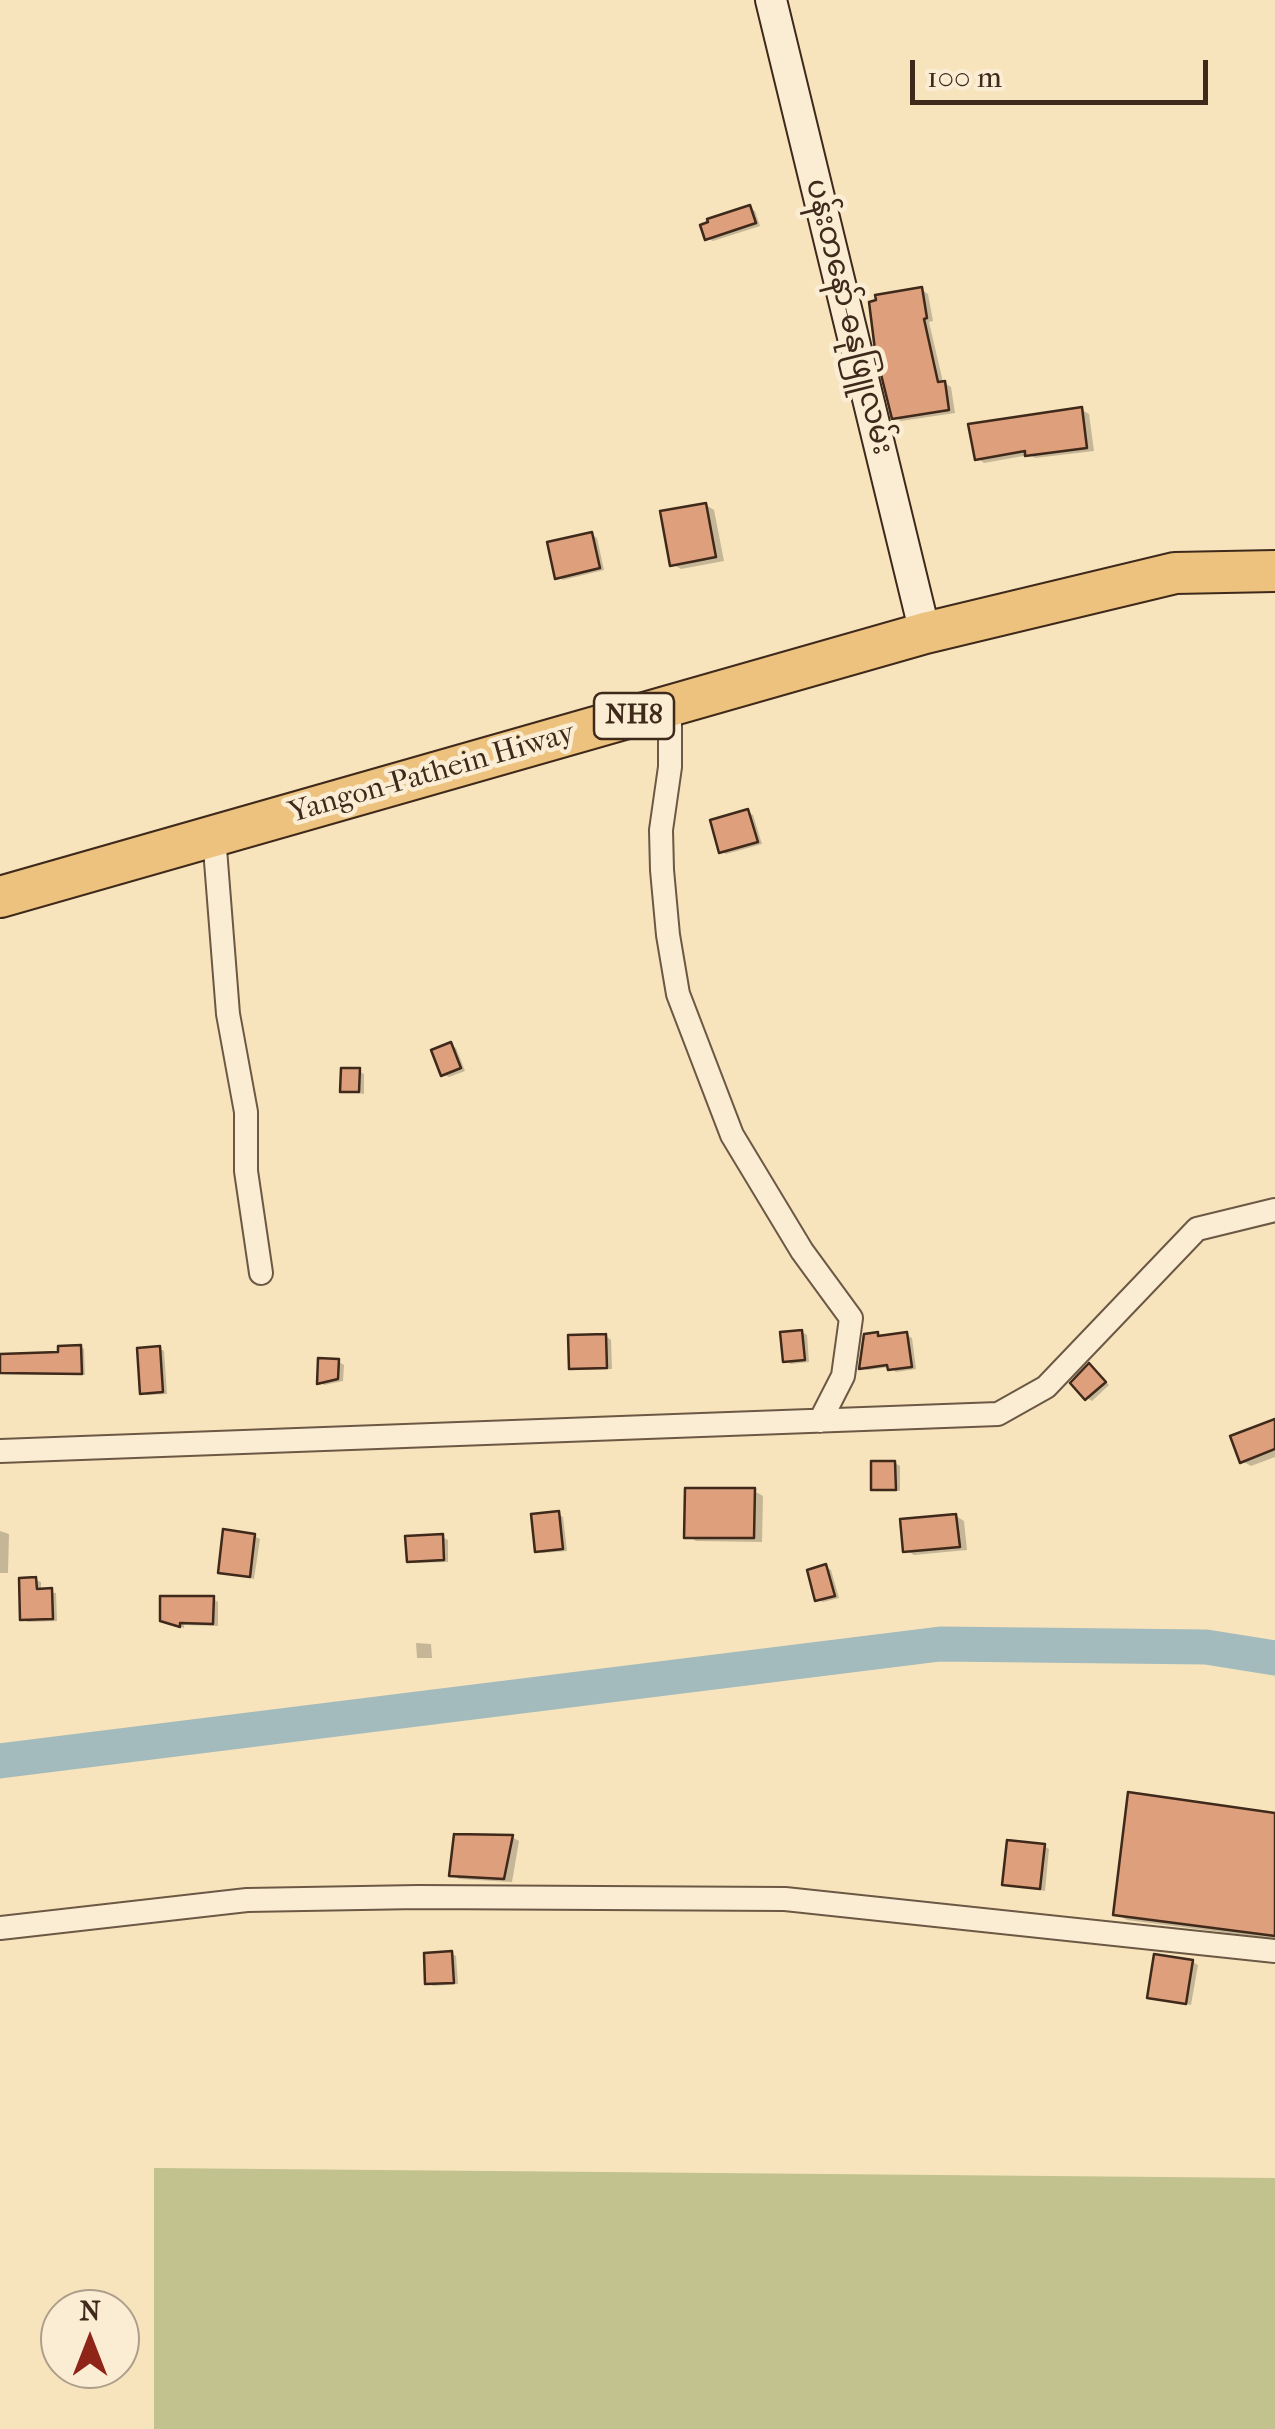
<!DOCTYPE html>
<meta charset="utf-8">
<style>
body{margin:0}
#map{position:relative;width:1275px;height:2429px;overflow:hidden;background:#f7e4bd;font-family:"IM FELL French Canon",serif}
canvas{display:block}
.north{position:absolute;left:40px;top:2289px;width:100px;height:100px;box-sizing:border-box;background:#faedd4;border:2px solid #af9f8a;border-radius:50%;rotate:0deg;font-size:28px;font-weight:700;line-height:40px;text-align:center;color:#3e291b}
.north::after{content:'';display:block;margin:auto;width:35px;height:45px;background:#8f2418;clip-path:polygon(50% 0,100% 100%,50% 72%,0 100%)}
.scale{position:absolute;left:910px;top:60px;width:298px;height:45px;box-sizing:border-box;border:5px solid #3e291b;border-top:0;padding-left:12px;font-size:30px;line-height:35px;white-space:nowrap;color:#3e291b;-webkit-text-stroke:8px #faedd4;paint-order:stroke}
</style>
<div id="map">
<canvas width="1275" height="2429"></canvas>
<div class="north">N</div>
<div class="scale">100 m</div>
</div>
<script>
const ctx = document.querySelector('canvas').getContext('2d');
ctx.lineJoin = 'round';
function paint(path, color) {
  ctx.fillStyle = color;
  ctx.fill(path, 'evenodd');
}
function poly(rows) {
  const path = new Path2D();
  for (const r of rows) {
    path.moveTo(r[0], r[1]);
    for (let i = 2; i < r.length; i += 2) path.lineTo(r[i], r[i + 1]);
  }
  return path;
}
function strokePath(path, color, width, dash) {
  ctx.strokeStyle = color;
  ctx.lineWidth = width;
  ctx.lineCap = dash ? 'butt' : 'round';
  ctx.setLineDash(dash || []);
  ctx.stroke(path);
}
function write(font, color, halo, rows, align = 'center') {
  ctx.font = font + ' "IM FELL French Canon","Noto Sans Myanmar",serif';
  ctx.lineWidth = 9;
  ctx.setLineDash([]);
  ctx.textBaseline = 'middle';
  ctx.strokeStyle = halo;
  ctx.fillStyle = color;
  for (const [text, x, y, turn = 0] of rows) {
    ctx.save();
    ctx.translate(x, y);
    ctx.rotate((+turn || 0) * Math.PI / 180);
    ctx.textAlign = isNaN(turn) ? turn : align;
    if (halo) ctx.strokeText(text, 0, 0);
    ctx.fillText(text, 0, 0);
    ctx.restore();
  }
}
paint(poly([
 [154,2168,1275,2178,1275,2429,154,2429]
]), '#c1c28e');
paint(poly([
 [749,208,755,211,760,226,713,241,707,238],
 [922,290,928,294,933,321,929,322,943,382,951,387,955,413,901,421,894,417],
 [1082,410,1089,414,1094,451,1035,458,1029,455,984,463,977,458],
 [706,505,714,510,724,561,681,569,672,564],
 [592,535,597,538,604,570,563,580,557,577],
 [748,812,753,815,762,844,726,854,721,851],
 [451,1045,456,1048,465,1071,449,1077,443,1074],
 [359,1071,364,1074,364,1094,343,1091],
 [802,1332,807,1335,809,1362,791,1364,785,1361],
 [877,1335,883,1338,907,1335,912,1338,916,1369,896,1372,890,1367,867,1370,862,1368],
 [606,1336,611,1340,612,1369,577,1370,572,1367],
 [81,1347,84,1349,85,1375,0,1374,0,1356,60,1355],
 [159,1348,164,1351,167,1394,147,1395,142,1392],
 [339,1362,344,1365,343,1381,324,1385,319,1382],
 [1090,1367,1109,1385,1092,1401,1087,1398],
 [1275,1421,1275,1457,1251,1466,1242,1461],
 [895,1463,900,1466,900,1491,874,1489],
 [754,1491,763,1496,762,1542,696,1541,687,1536],
 [558,1514,563,1517,567,1551,542,1553,537,1550],
 [956,1516,964,1521,967,1550,914,1555,906,1550],
 [0,1531,9,1534,8,1573,0,1573],
 [254,1536,260,1539,254,1579,220,1572],
 [442,1537,448,1540,448,1562,414,1563,409,1560],
 [826,1567,831,1570,839,1598,823,1602,817,1599],
 [36,1580,41,1582,41,1591,56,1593,57,1621,28,1622,22,1619],
 [213,1599,218,1602,218,1626,184,1625,184,1628,168,1622],
 [416,1643,431,1644,432,1658,417,1658],
 [1275,1816,1275,1939,1127,1920,1116,1914],
 [512,1837,519,1841,512,1882,459,1879,451,1874],
 [1044,1846,1049,1849,1045,1891,1005,1884],
 [451,1953,456,1956,458,1984,433,1986,428,1983],
 [1193,1962,1198,1965,1191,2005,1150,1997]
]), '#0003');
strokePath(poly([
 [0,1761,940,1644,1206,1647,1275,1658]
]), '#a3bbbc', 35);
const building = poly([
 [750,205,756,223,705,240,700,225,708,222,707,219,750,205],
 [922,287,927,318,924,319,938,382,945,381,949,410,892,419,875,350,869,302,876,300,875,295,922,287],
 [1082,407,1087,448,1025,456,1025,451,975,460,968,424,1082,407],
 [706,503,716,557,670,566,660,511,706,503],
 [592,532,600,568,555,579,547,542,592,532],
 [748,809,758,842,719,853,710,820,748,809],
 [451,1042,461,1068,441,1076,431,1050,451,1042],
 [341,1068,360,1068,359,1092,340,1092,341,1068],
 [802,1330,805,1360,783,1362,780,1332,802,1330],
 [878,1332,878,1336,907,1332,912,1367,888,1370,887,1365,859,1369,864,1334,878,1332],
 [606,1334,607,1368,569,1369,568,1335,606,1334],
 [81,1345,82,1374,0,1373,0,1354,58,1352,58,1346,81,1345],
 [160,1346,163,1392,140,1394,137,1348,160,1346],
 [318,1358,339,1359,338,1379,317,1384,318,1358],
 [1089,1363,1106,1382,1085,1400,1070,1383,1089,1363],
 [1275,1419,1275,1449,1240,1463,1230,1436,1275,1419],
 [871,1461,895,1461,896,1490,871,1490,871,1461],
 [685,1488,755,1488,754,1538,684,1538,685,1488],
 [559,1511,563,1549,535,1552,531,1514,559,1511],
 [956,1514,960,1547,903,1552,900,1519,956,1514],
 [223,1529,255,1534,250,1577,218,1573,223,1529],
 [443,1534,444,1560,407,1562,405,1536,443,1534],
 [826,1564,835,1596,815,1601,807,1570,826,1564],
 [36,1577,37,1589,52,1588,53,1619,20,1620,19,1578,36,1577],
 [160,1596,214,1596,213,1624,180,1623,180,1627,160,1621,160,1596],
 [1128,1792,1275,1813,1275,1936,1113,1915,1128,1792],
 [454,1834,513,1835,504,1879,449,1876,454,1834],
 [1007,1840,1045,1844,1040,1889,1002,1885,1007,1840],
 [452,1951,454,1983,425,1984,424,1953,452,1951],
 [1154,1954,1193,1960,1186,2004,1147,1998,1154,1954]
]);
paint(building, '#dd9f7c');
strokePath(building, '#3e291b', 2.5);
const street = poly([
 [670,706,670,767,661,830,662,870,668,935,678,994,732,1135,802,1251,851,1318,843,1376,820,1421],
 [214,836,228,1014,246,1112,246,1171,261,1273],
 [0,1451,998,1414,1046,1387,1197,1229,1275,1210],
 [0,1928,247,1900,418,1897,785,1899,1275,1951]
]);
const secondary = poly([
 [771,0,925,633]
]);
const highway = poly([
 [0,897,925,633,1175,573,1275,571]
]);
strokePath(street, '#6c5844', 26);
strokePath(secondary, '#3e291b', 34);
strokePath(highway, '#3e291b', 44);
strokePath(street, '#faedd4', 22);
strokePath(secondary, '#faedd4', 30);
strokePath(highway, '#ecc27e', 40);
for (const [x, y, w] of [
 [634,716,80]
]) {
  const box = new Path2D();
  box.roundRect(x - w / 2, y - 23, w, 46, 8);
  ctx.fillStyle = '#faedd4';
  ctx.fill(box);
  strokePath(box, '#3e291b', 2.5);
}
write('bold 28px', '#3e291b', null, [
 ["NH8",634,716]
]);
write('30px', '#3e291b', '#faedd4', [
 ["ပန်းတနော်-ဓနုဖြူလမ်း",848,317,76],
 ["Yangon-Pathein Hiway",432,774,-16]
]);
</script>
